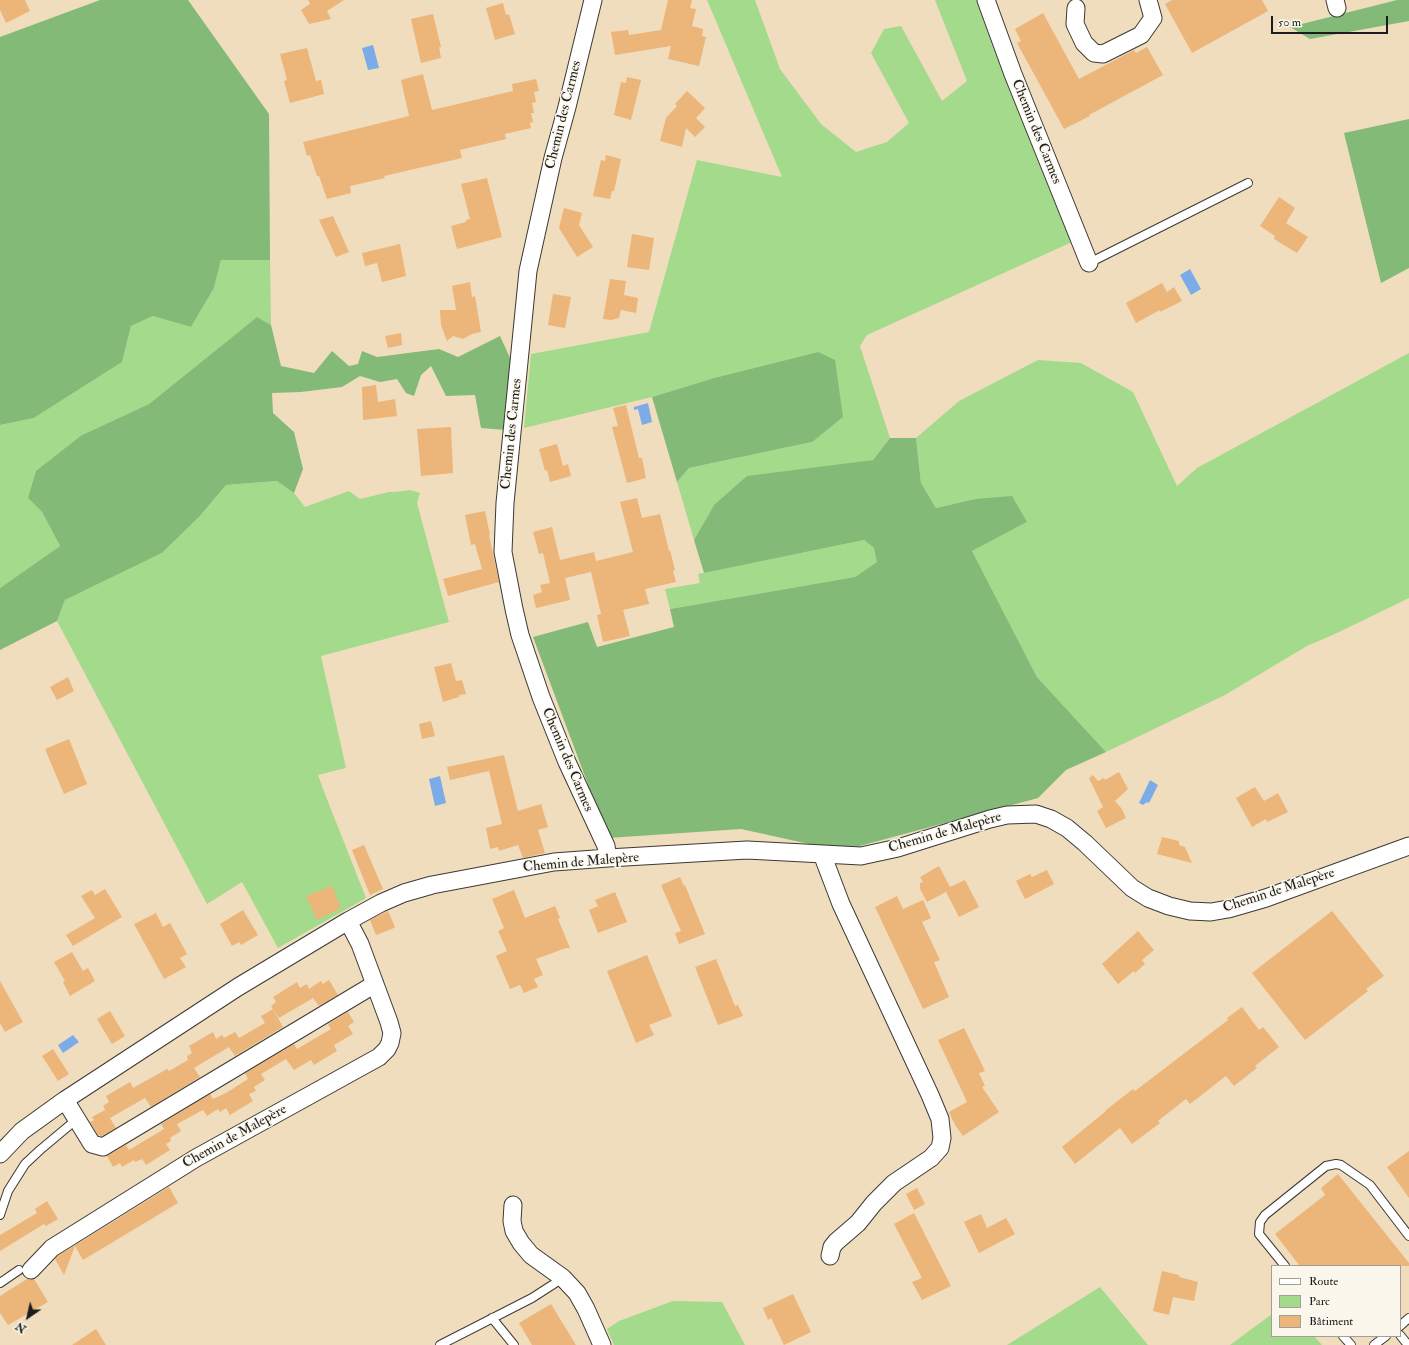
<!DOCTYPE html>
<meta charset="utf-8">
<style>
body{margin:0}
#map{position:relative;width:1409px;height:1345px;overflow:hidden;background:#f0ddbd;font-family:"IM FELL Double Pica",serif}
canvas{display:block}
.legend{position:absolute;left:1271px;top:1265px;width:130px;height:72px;box-sizing:border-box;background:#fbf7ec;border:1px solid #a29f99;margin:0;padding:5px 7px;list-style:none;font-size:12px;color:#1c1c1c}
.legend li{display:flex;align-items:center;gap:8px;height:20px}
.legend b{width:20px;border:1px solid #a29f99}
.north{position:absolute;left:8px;top:1297px;width:40px;height:40px;-webkit-text-stroke:3px #fbf7ec;paint-order:stroke;rotate:214deg;font-size:11px;font-weight:700;line-height:16px;text-align:center;color:#1c1c1c}
.north::after{content:'';display:block;margin:auto;width:14px;height:18px;background:#1c1c1c;clip-path:polygon(50% 0,100% 100%,50% 72%,0 100%)}
.scale{position:absolute;left:1271px;top:16px;width:117px;height:18px;box-sizing:border-box;border:2px solid #1c1c1c;border-top:0;padding-left:5px;font-size:12px;line-height:14px;white-space:nowrap;color:#1c1c1c;-webkit-text-stroke:3px #fbf7ec;paint-order:stroke}
</style>
<div id="map">
<canvas width="1409" height="1345"></canvas>
<ul class="legend">
<li><b style="height:5px;background:#fff"></b>Route</li>
<li><b style="height:11px;background:#a4da8b"></b>Parc</li>
<li><b style="height:11px;background:#ecb57a"></b>Bâtiment</li>
</ul>
<div class="north">N</div>
<div class="scale">50 m</div>
</div>
<script>
const ctx = document.querySelector('canvas').getContext('2d');
ctx.lineJoin = 'round';
function paint(path, color) {
  ctx.fillStyle = color;
  ctx.fill(path, 'evenodd');
}
function poly(rows) {
  const path = new Path2D();
  for (const r of rows) {
    path.moveTo(r[0], r[1]);
    for (let i = 2; i < r.length; i += 2) path.lineTo(r[i], r[i + 1]);
  }
  return path;
}
function strokePath(path, color, width, dash) {
  ctx.strokeStyle = color;
  ctx.lineWidth = width;
  ctx.lineCap = dash ? 'butt' : 'round';
  ctx.setLineDash(dash || []);
  ctx.stroke(path);
}
function write(font, color, halo, rows, align = 'center') {
  ctx.font = font + ' "IM FELL Double Pica",serif';
  ctx.lineWidth = 3;
  ctx.setLineDash([]);
  ctx.textBaseline = 'middle';
  ctx.strokeStyle = halo;
  ctx.fillStyle = color;
  for (const [text, x, y, turn = 0] of rows) {
    ctx.save();
    ctx.translate(x, y);
    ctx.rotate((+turn || 0) * Math.PI / 180);
    ctx.textAlign = isNaN(turn) ? turn : align;
    if (halo) ctx.strokeText(text, 0, 0);
    ctx.fillText(text, 0, 0);
    ctx.restore();
  }
}
paint(poly([
 [707,0,755,0,780,69,821,124,856,152,887,142,909,123,871,53,884,29,901,26,942,101,967,81,935,0,978,0,1039,164,1072,242,867,335,860,346,890,438,873,460,846,464,714,505,694,540,677,482,689,468,812,442,818,352,714,378,652,397,524,428,531,354,649,332,697,160,782,177],
 [221,260,270,260,271,325,257,317,149,404,82,435,28,498,42,512,60,546,0,588,0,425,34,418,122,362,131,326,153,316,191,327,214,288],
 [1409,353,1409,598,1337,633,1307,646,1225,695,1106,752,1037,677,972,551,1027,522,975,499,936,508,921,483,916,438,959,401,1038,360,1081,363,1133,392,1177,486,1197,468],
 [277,481,294,493,305,507,349,491,360,499,389,492,395,492,410,490,420,493,417,503,449,622,321,656,346,768,318,775,323,789,366,898,278,948,242,882,207,904,57,621,65,600,162,553,199,517,226,485],
 [864,540,874,548,878,562,855,577,670,609,665,589,700,583,698,574],
 [1100,1287,1148,1345,1007,1345],
 [673,1301,722,1302,745,1345,614,1345,607,1329,619,1321],
 [1272,1314,1272,1336,1314,1336,1322,1345,1230,1345]
]), '#a4da8b');
paint(poly([
 [100,0,188,0,269,114,270,260,221,260,214,288,191,327,153,316,131,326,122,362,34,418,0,425,0,37],
 [1397,0,1409,0,1409,21,1310,39,1290,27],
 [1409,119,1409,268,1381,283,1344,133],
 [257,317,271,325,281,366,314,373,332,351,349,366,358,364,362,351,377,357,439,349,458,357,500,336,511,360,506,430,481,428,475,395,446,396,431,366,421,375,414,396,406,393,397,379,380,382,360,376,342,387,301,392,272,393,273,413,294,432,303,469,294,493,277,481,226,485,199,517,162,553,65,600,57,621,0,650,0,588,60,546,42,512,28,498,36,471,82,435,149,404],
 [818,352,835,360,843,417,812,442,689,468,677,482,652,397,714,378],
 [890,438,916,438,921,483,936,508,975,499,1012,496,1027,522,972,551,1037,677,1106,752,1066,770,1038,798,841,851,741,829,608,838,533,637,588,622,597,647,674,627,670,609,855,577,877,562,874,548,864,540,704,573,694,540,714,505,747,476,873,460]
]), '#83ba77');
paint(poly([
 [373,45,379,68,368,70,362,48],
 [1190,269,1201,289,1191,295,1180,275],
 [648,403,652,422,642,425,638,409,634,410,634,407],
 [440,776,446,803,435,806,429,779],
 [1150,780,1158,785,1149,803,1147,802,1143,805,1139,803],
 [73,1035,79,1042,63,1053,58,1045]
]), '#7cace7');
paint(poly([
 [0,0,25,0,30,11,6,23,0,10],
 [308,0,344,0,327,11,331,19,309,24,301,10,310,4],
 [668,0,692,0,690,8,696,9,692,26,703,29,702,36,706,37,699,66,668,59,671,46,615,55,611,32,628,30,629,35,661,30],
 [1172,0,1262,0,1268,11,1192,53,1165,4],
 [503,3,506,15,509,14,515,34,495,40,486,8],
 [1043,13,1079,79,1134,50,1136,53,1147,47,1163,75,1089,115,1090,116,1064,129,1017,43,1021,41,1015,29],
 [433,14,441,47,439,47,441,58,421,63,411,19],
 [307,48,316,81,321,80,324,94,290,103,284,81,287,80,280,54],
 [423,74,432,110,513,91,512,84,536,79,539,91,534,92,536,102,532,103,534,113,531,113,533,122,530,123,531,128,505,134,506,139,460,150,462,158,384,176,385,178,350,186,351,193,327,199,319,176,317,176,310,155,307,156,303,142,409,116,401,80],
 [627,77,641,80,631,120,614,115,621,82,626,83],
 [687,91,705,108,696,118,705,127,695,137,686,128,682,147,660,141,666,118,677,106,675,104],
 [606,155,621,159,614,191,612,191,610,199,593,196,601,160,605,161],
 [487,178,502,237,457,249,451,226,466,222,466,220,470,219,461,184],
 [1279,197,1295,208,1286,223,1308,237,1297,253,1274,239,1275,236,1260,226],
 [564,208,582,213,579,225,593,247,577,257,559,228],
 [333,216,349,252,336,257,319,220],
 [632,234,654,238,649,270,627,267],
 [400,244,406,276,382,282,377,263,365,266,362,253],
 [610,279,626,281,624,295,638,298,636,313,621,310,619,318,611,320,603,319],
 [470,282,472,297,475,296,481,332,472,334,463,339,453,336,447,341,441,325,440,310,456,310,452,286],
 [1162,283,1167,292,1174,287,1182,301,1160,312,1160,310,1136,323,1126,303],
 [553,294,571,297,565,328,548,325],
 [401,333,402,345,388,348,385,336],
 [376,385,378,402,395,399,397,416,363,420,362,387],
 [626,405,639,458,642,458,646,478,627,483,612,427,618,426,613,408],
 [451,427,453,473,421,476,417,429],
 [557,444,563,466,568,464,571,476,550,482,547,470,545,471,539,449],
 [637,498,642,518,660,514,669,551,670,550,675,570,673,571,676,582,645,589,649,604,623,610,630,636,603,642,597,615,601,614,591,572,565,578,570,600,536,608,533,595,542,592,540,585,550,583,543,553,539,554,533,532,552,527,560,560,594,552,596,561,633,552,620,502],
 [485,511,490,535,489,535,499,582,448,596,443,579,482,569,475,544,471,545,465,515],
 [451,663,456,681,462,680,466,694,459,695,459,697,443,702,434,667],
 [68,677,74,691,57,700,50,687],
 [431,721,435,736,422,739,419,724],
 [69,739,87,784,64,794,45,749],
 [504,755,518,811,541,804,548,827,538,830,545,853,523,858,518,845,499,851,498,847,490,849,486,828,502,824,489,771,450,780,447,767],
 [1119,772,1128,789,1115,801,1122,809,1126,818,1106,828,1097,811,1103,807,1089,778,1093,775,1098,781,1104,778,1105,780],
 [1255,787,1264,801,1278,793,1288,812,1267,822,1266,819,1252,827,1236,798],
 [1162,837,1179,841,1179,845,1185,847,1192,863,1157,854],
 [364,845,383,889,370,895,352,850],
 [939,866,950,887,965,880,979,907,959,917,946,892,927,902,920,889,920,883,923,882,920,877],
 [1047,870,1054,884,1025,899,1016,881,1030,874,1032,877],
 [680,877,684,886,685,885,705,934,679,944,675,933,681,931,661,885],
 [332,886,341,908,317,920,306,896],
 [105,889,122,917,73,946,66,935,95,918,81,896,92,890,95,895],
 [514,890,525,918,555,906,560,918,558,919,570,948,566,948,536,959,543,975,534,979,538,987,524,993,520,985,510,989,496,956,507,951,498,931,504,928,492,899],
 [615,892,627,922,598,933,589,910,598,906,595,900],
 [897,896,903,909,923,900,931,918,922,922,940,960,934,962,949,997,923,1009,875,907],
 [243,910,258,935,241,945,239,942,232,946,220,924],
 [388,911,395,927,392,929,376,935,370,920],
 [1332,911,1384,976,1366,989,1368,991,1305,1040,1252,973],
 [156,913,163,927,170,923,187,954,180,958,186,967,164,979,134,924],
 [1138,931,1154,950,1142,960,1145,964,1135,973,1134,971,1118,984,1102,964],
 [72,952,83,971,88,968,95,981,70,996,63,982,65,981,54,962],
 [647,955,672,1016,649,1025,654,1035,636,1043,607,971],
 [716,959,735,1006,738,1005,743,1016,718,1025,695,967],
 [329,980,338,995,319,1006,313,998,279,1018,271,1006,276,1002,273,997,297,982,300,988,307,984,309,989,321,981,323,984],
 [0,981,23,1022,5,1032,0,1023],
 [1242,1007,1259,1030,1263,1027,1279,1047,1255,1066,1257,1068,1234,1086,1226,1076,1190,1104,1186,1099,1158,1121,1160,1123,1132,1144,1120,1128,1075,1164,1062,1147,1106,1111,1106,1110,1133,1089,1135,1091,1228,1020,1227,1018],
 [273,1009,283,1027,235,1056,229,1047,194,1068,200,1077,151,1107,145,1098,110,1118,103,1106,109,1102,106,1096,130,1082,133,1088,167,1069,169,1071,188,1060,187,1056,192,1053,189,1046,213,1032,216,1039,222,1035,224,1038,235,1032,239,1038,265,1023,261,1016],
 [110,1011,125,1036,112,1044,97,1019],
 [348,1012,354,1022,348,1026,353,1034,334,1045,337,1051,314,1065,311,1060,294,1070,286,1059,261,1074,265,1080,254,1087,256,1091,249,1094,253,1101,248,1104,230,1115,226,1108,220,1112,218,1109,207,1116,203,1110,177,1124,181,1131,170,1138,171,1141,166,1144,170,1150,146,1165,142,1159,135,1162,134,1160,122,1167,120,1163,113,1167,107,1156,126,1145,129,1150,164,1129,161,1124,210,1094,213,1099,226,1093,248,1079,245,1073,294,1044,297,1049,331,1029,328,1024],
 [964,1028,985,1071,979,1073,985,1086,982,1087,999,1112,963,1136,955,1125,949,1112,967,1102,938,1040],
 [53,1049,69,1074,58,1081,42,1056],
 [105,1110,116,1128,102,1136,98,1135,90,1122,94,1120,92,1117],
 [1409,1151,1409,1198,1387,1167],
 [1338,1174,1409,1263,1409,1266,1300,1266,1275,1234,1325,1195,1321,1188],
 [169,1187,178,1203,83,1260,75,1246,64,1275,55,1259,58,1256],
 [917,1188,925,1204,914,1210,906,1194],
 [47,1201,58,1219,46,1226,44,1224,0,1251,0,1235,37,1213,35,1209],
 [914,1213,951,1286,922,1300,912,1282,922,1278,894,1224],
 [981,1214,987,1228,1006,1218,1015,1234,979,1253,964,1222],
 [1162,1271,1179,1275,1179,1277,1198,1282,1194,1301,1173,1297,1169,1315,1153,1311],
 [27,1279,34,1279,48,1302,8,1325,0,1313,0,1296],
 [793,1294,811,1332,784,1345,771,1318,768,1320,763,1308],
 [551,1304,576,1345,532,1345,519,1323],
 [96,1329,106,1345,72,1345]
]), '#ecb57a');
const lane = poly([
 [1089,263,1248,183],
 [0,1215,8,1191,25,1164,40,1150,77,1119],
 [1285,1266,1259,1234,1260,1222,1265,1215,1326,1166,1336,1164,1341,1165,1370,1185,1409,1236],
 [0,1283,19,1270],
 [492,1318,514,1345],
 [1400,1326,1409,1318],
 [1400,1335,1408,1345],
 [1343,1336,1351,1345],
 [440,1345,532,1298,563,1278],
 [1374,1345,1386,1336]
]);
const street = poly([
 [593,0,567,107,553,158,528,271,505,503,503,552,514,609,520,635,541,697,567,762,606,846,608,858],
 [986,0,1013,74,1089,263],
 [1335,0,1337,8],
 [1076,8,1075,24,1084,43,1094,53,1103,54,1141,35,1153,18,1148,0],
 [822,854,841,904,930,1095,940,1119,942,1138,940,1148,931,1158,894,1183,874,1203,858,1223,836,1242,832,1247,830,1256],
 [65,1100,92,1144,103,1147,375,984],
 [0,1154,22,1131,65,1100,238,987,348,921,381,903,404,893,432,885,554,862,608,858,747,850,861,856,898,848,990,819,1007,815,1036,814,1051,819,1067,828,1085,843,1132,888,1148,898,1169,906,1190,911,1211,912,1228,909,1266,898,1409,846],
 [513,1205,512,1221,514,1231,521,1243,531,1255,563,1278,577,1293,586,1309,602,1345],
 [31,1270,52,1248,196,1158,379,1057,387,1049,390,1043,392,1033,389,1022,360,944,348,921]
]);
strokePath(lane, '#3c3934', 10);
strokePath(street, '#3c3934', 19);
strokePath(lane, '#fff', 8);
strokePath(street, '#fff', 17);
write('14px', '#1c1c1c', '#fbf7ec', [
 ["Chemin des Carmes",564,115,-76],
 ["Chemin des Carmes",1036,132,68],
 ["Chemin des Carmes",512,434,-84],
 ["Chemin des Carmes",567,760,67],
 ["Chemin de Malepère",945,833,-16],
 ["Chemin de Malepère",581,863,-5],
 ["Chemin de Malepère",1279,891,-18],
 ["Chemin de Malepère",235,1137,-29]
]);
</script>
